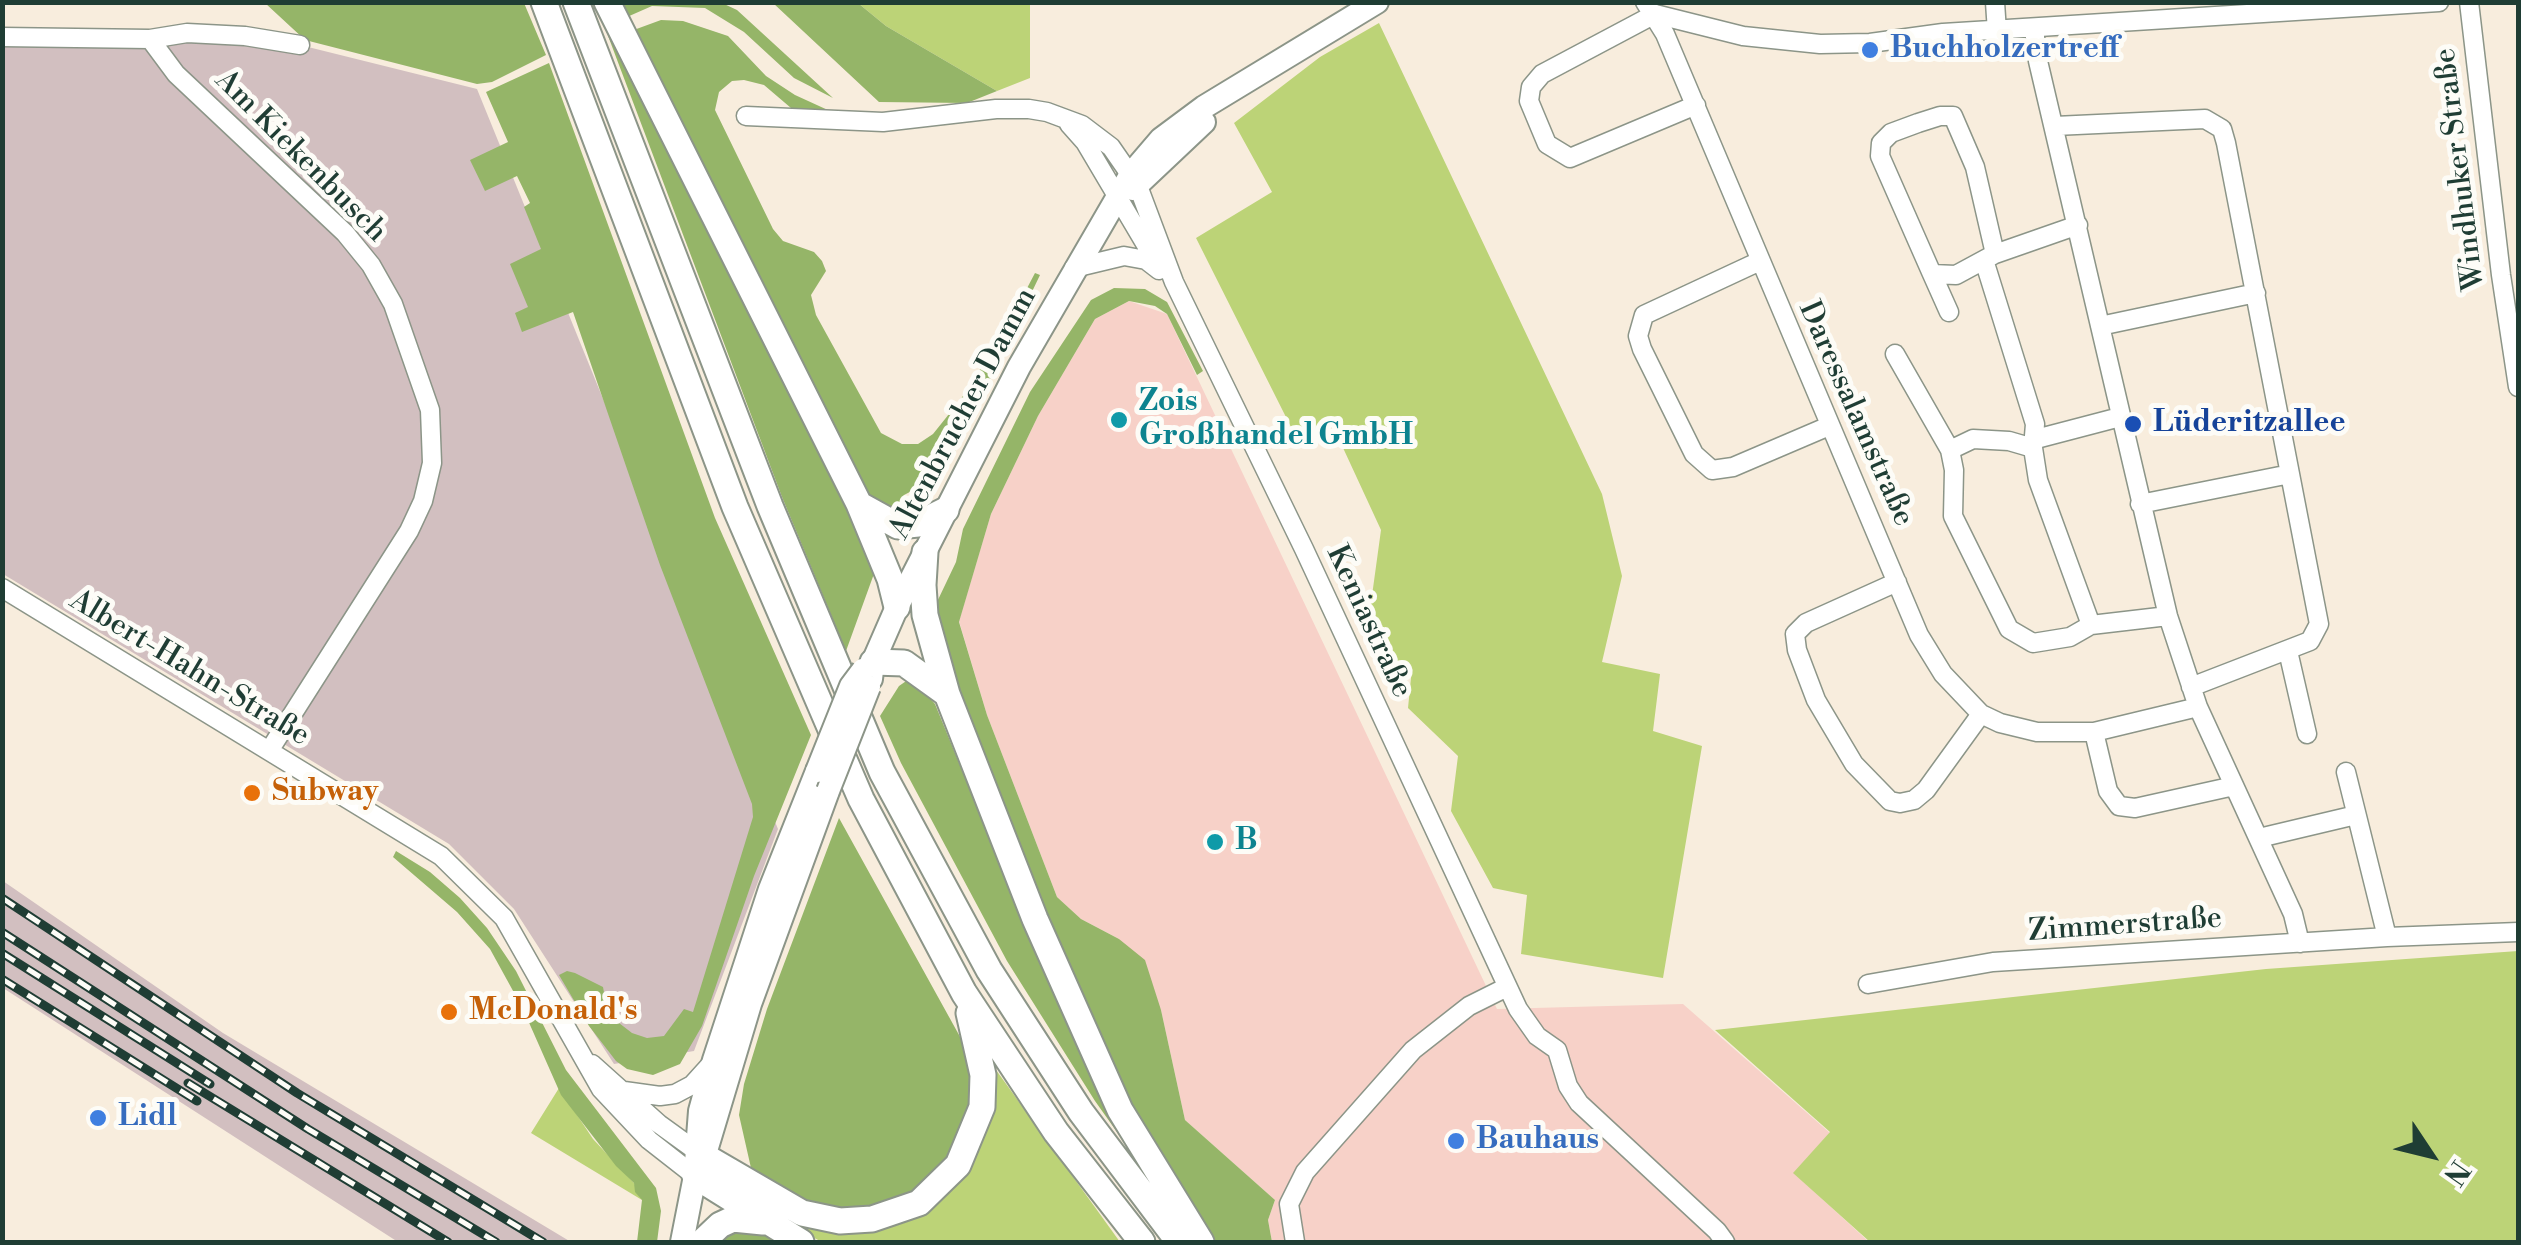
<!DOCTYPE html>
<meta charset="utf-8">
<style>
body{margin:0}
#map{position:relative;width:2521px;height:1245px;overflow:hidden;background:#f8eddd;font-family:"Libre Bodoni",serif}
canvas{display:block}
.frame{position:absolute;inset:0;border:5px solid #1f3d34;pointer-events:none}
.north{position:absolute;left:2381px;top:1105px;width:100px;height:100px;-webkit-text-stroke:8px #fdfcf7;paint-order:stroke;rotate:125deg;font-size:28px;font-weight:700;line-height:40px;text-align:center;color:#1f3d34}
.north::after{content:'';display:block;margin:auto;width:35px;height:45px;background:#1f3d34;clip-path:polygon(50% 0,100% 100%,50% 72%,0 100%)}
</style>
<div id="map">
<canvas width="2521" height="1245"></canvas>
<div class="frame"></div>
<div class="north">N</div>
</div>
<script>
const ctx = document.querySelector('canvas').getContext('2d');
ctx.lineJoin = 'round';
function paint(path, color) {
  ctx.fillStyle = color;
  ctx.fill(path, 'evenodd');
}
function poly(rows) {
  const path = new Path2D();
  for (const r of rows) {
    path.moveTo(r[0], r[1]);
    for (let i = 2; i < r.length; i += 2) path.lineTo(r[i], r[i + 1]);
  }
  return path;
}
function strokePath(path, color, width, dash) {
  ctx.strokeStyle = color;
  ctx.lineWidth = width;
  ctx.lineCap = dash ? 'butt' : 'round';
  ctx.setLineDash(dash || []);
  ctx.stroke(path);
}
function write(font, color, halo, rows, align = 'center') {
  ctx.font = font + ' "Libre Bodoni",serif';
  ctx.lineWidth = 10;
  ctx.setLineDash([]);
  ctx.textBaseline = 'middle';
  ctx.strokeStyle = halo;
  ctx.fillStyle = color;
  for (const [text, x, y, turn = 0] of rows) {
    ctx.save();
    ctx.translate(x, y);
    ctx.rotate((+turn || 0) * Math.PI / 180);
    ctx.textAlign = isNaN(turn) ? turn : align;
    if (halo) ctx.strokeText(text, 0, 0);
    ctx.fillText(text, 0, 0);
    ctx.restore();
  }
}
paint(poly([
 [1129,301,1167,314,1497,1009,1683,1004,1830,1133,1794,1173,1869,1242,1272,1242,1268,1220,1275,1200,1185,1120,1161,1010,1119,939,1081,919,1057,897,987,715,959,621,991,514,1038,416,1095,319]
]), '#f7d1c8');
paint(poly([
 [2,37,300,45,477,89,778,829,694,1051,614,1064,514,909,449,844,3,574],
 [3,881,223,1033,571,1242,398,1242,3,988]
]), '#d2bfc0');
paint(poly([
 [858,3,1030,3,1030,78,997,91,886,26],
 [1379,23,1602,494,1622,576,1602,662,1660,674,1653,731,1702,746,1663,978,1521,954,1527,895,1493,888,1451,811,1458,756,1408,708,1412,668,1382,656,1367,632,1381,530,1332,424,1297,439,1196,238,1272,192,1234,123,1320,57],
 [2518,951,2518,1242,1870,1242,1793,1173,1830,1132,1715,1030,2266,969],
 [991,1063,1120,1242,822,1242,797,1229],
 [559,1088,593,1139,634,1183,642,1200,531,1133]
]), '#bcd377');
paint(poly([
 [265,3,524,3,546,55,492,82,477,84,305,40],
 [620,3,722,3,737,10,833,98,794,78,744,32,705,8,652,6,627,17],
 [773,3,858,3,886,26,997,91,967,103,879,102],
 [596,4,852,506,875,571,846,651,782,497],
 [661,20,683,21,728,36,766,76,795,95,830,111,791,108,764,85,744,80,732,81,719,92,715,110,773,229,783,241,814,252,822,261,826,271,811,295,816,315,881,433,902,444,918,444,933,434,961,399,1004,332,1035,273,1040,275,947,469,937,478,904,495,892,517,867,502,631,31],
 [549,63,715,518,811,735,754,876,702,1026,680,1064,653,1075,627,1069,616,1061,589,1026,559,975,567,971,575,973,603,987,606,1003,619,1023,632,1033,647,1038,664,1036,684,1009,693,1012,753,817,752,804,660,565,573,312,522,332,515,313,528,307,510,264,541,249,524,207,530,203,517,176,485,191,470,160,508,142,486,92],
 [1114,288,1145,289,1167,302,1203,371,1197,375,1167,314,1155,306,1129,301,1095,319,1038,416,991,514,959,622,987,715,1057,897,1081,919,1119,939,1145,960,1161,1010,1185,1120,1275,1200,1268,1220,1272,1242,1215,1242,1181,1197,1126,1107,1044,917,934,625,936,604,956,562,963,529,1030,392,1091,300],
 [912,677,935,704,1024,922,1141,1166,1095,1101,1007,961,901,763,880,716,899,686],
 [839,818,969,1053,975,1106,953,1159,916,1194,870,1207,840,1210,808,1203,751,1168,739,1115,744,1084,767,1009],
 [396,851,430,872,460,898,487,928,516,971,566,1070,656,1188,661,1211,657,1242,637,1242,642,1200,635,1192,634,1183,616,1166,561,1095,523,1009,490,949,457,912,393,857],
 [762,1230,781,1242,714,1242,724,1232]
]), '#95b568');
const minor = poly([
 [1645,2,1665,34,1919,635,1943,674,1981,714,2000,723,2037,732,2094,732,2198,707],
 [1995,2,1997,32],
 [2469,2,2501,275,2518,387],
 [1655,14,1743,36,1820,44,1870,43,1943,33,2439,2],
 [1655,14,1542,74,1531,87,1529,101,1547,144,1570,158,1696,105],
 [2034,29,2038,61,2168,616,2198,707,2293,914,2300,943],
 [2,37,150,39,187,33,245,36,300,45],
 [150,39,176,74,345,233,371,265,393,304,430,410,432,463,423,501,409,531,269,751],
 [746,116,883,122,996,109,1029,109,1047,112,1082,125,1111,147,1138,186,1174,282,1304,549,1518,1009,1537,1036,1557,1050,1568,1086,1579,1103,1717,1231,1725,1242],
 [1069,124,1085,142,1146,245,1164,269],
 [2055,126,2205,119,2222,129,2226,143,2319,624,2310,641,2191,687],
 [1993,255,1956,275,1932,274,1880,156,1881,143,1891,133,1918,123,1940,116,1953,116,1975,167,1995,254,2078,225],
 [1760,261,1644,315,1638,336,1642,349,1694,454,1712,470,1733,467,1829,426],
 [1074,268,1124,256,1146,260,1159,270],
 [1932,274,1949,312],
 [2100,326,2256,293],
 [1895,354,1950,450,1954,470,1953,516,2009,629,2033,643,2070,637,2091,625,2038,480,2033,448,2035,424,1984,260],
 [2036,439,2120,417],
 [1950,450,1973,439,2009,441,2033,448],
 [2140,504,2290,474],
 [1897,582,1806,623,1795,634,1797,650,1816,700,1854,764,1890,801,1900,803,1914,800,1926,790,1981,714],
 [2,588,441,856,504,918,601,1089,649,1140,695,1176],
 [2091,625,2168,616],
 [2288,651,2307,734],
 [2094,732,2108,791,2119,806,2135,808,2234,786],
 [2346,772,2387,937],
 [2259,838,2356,815],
 [1868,984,1993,962,2387,937,2518,932],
 [592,1064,659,1124,695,1150],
 [624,1091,660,1096,675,1094,692,1085,711,1064],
 [1295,1242,1289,1204,1305,1172,1413,1050,1469,1006,1507,987]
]);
const major = poly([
 [1133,189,1204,122],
 [871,679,873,662,897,607,1019,367,1131,174,1161,139,1204,107,1377,2],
 [705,1154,750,1004,828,791],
 [682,1242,695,1176,700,1111,714,1060,770,889,817,771]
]);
const highway = poly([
 [544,2,735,507,861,799,964,993,1056,1132,1142,1242],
 [576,2,770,506,882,772,989,970,1081,1112,1179,1242],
 [607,2,859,504,890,579,897,607],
 [860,505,898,526,918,524,946,510],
 [925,552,923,585,925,615,947,694,1035,919,1120,1110,1201,1242],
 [873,662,904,663,947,694],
 [704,1156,802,1213,840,1221,872,1219,919,1203,958,1165,982,1107,983,1075,969,1013],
 [695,1176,801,1242],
 [702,1242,720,1225,733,1219,763,1222]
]);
strokePath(minor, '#8c9588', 21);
strokePath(major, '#8c9588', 26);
strokePath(highway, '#8c9588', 29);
strokePath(minor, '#fff', 18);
strokePath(major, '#fff', 22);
strokePath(highway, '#fff', 25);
const rail = poly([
 [2,898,297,1093,543,1242],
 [2,932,308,1129,496,1242],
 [2,953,210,1084],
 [2,979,197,1101],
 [188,1083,448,1242]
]);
strokePath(rail, '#1f3d34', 9);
strokePath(rail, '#fdfcf7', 5, [15]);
const majorBridge = poly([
 [817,771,851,686,863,670],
 [828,791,869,687]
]);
strokePath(majorBridge, '#8c9588', 26, []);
strokePath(majorBridge, '#fff', 22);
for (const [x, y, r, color] of [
 [1870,50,10,"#3f7fe0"],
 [1119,420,10,"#0f9aa8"],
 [2133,424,10,"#1a4fb4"],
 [252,793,10,"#e8710a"],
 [1215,842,10,"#0f9aa8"],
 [449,1012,10,"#e8710a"],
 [98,1118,10,"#3f7fe0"],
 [1456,1141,10,"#3f7fe0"]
]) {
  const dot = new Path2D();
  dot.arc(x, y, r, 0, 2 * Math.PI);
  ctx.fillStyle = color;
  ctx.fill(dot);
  strokePath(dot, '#fdfcf7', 4);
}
write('bold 30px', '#366cbe', '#fdfcf7', [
 ["Buchholzertreff",1890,50],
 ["Lidl",118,1118],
 ["Bauhaus",1476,1141]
], 'left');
write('30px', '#1f3d34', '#fdfcf7', [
 ["Am Kiekenbusch",300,157,45],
 ["Windhuker Straße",2461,169,-97],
 ["Altenbrucher Damm",964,414,-62],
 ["Daressalamstraße",1855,414,66],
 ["Keniastraße",1368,622,65],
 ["Albert-Hahn-Straße",189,669,31],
 ["Zimmerstraße",2125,926,-4]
]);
write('bold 30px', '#0d838f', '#fdfcf7', [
 ["Zois",1139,403],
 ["Großhandel GmbH",1139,437],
 ["B",1235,842]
], 'left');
write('bold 30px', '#164399', '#fdfcf7', [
 ["Lüderitzallee",2153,424]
], 'left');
write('bold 30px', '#c56008', '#fdfcf7', [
 ["Subway",272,793],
 ["McDonald's",469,1012]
], 'left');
</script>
